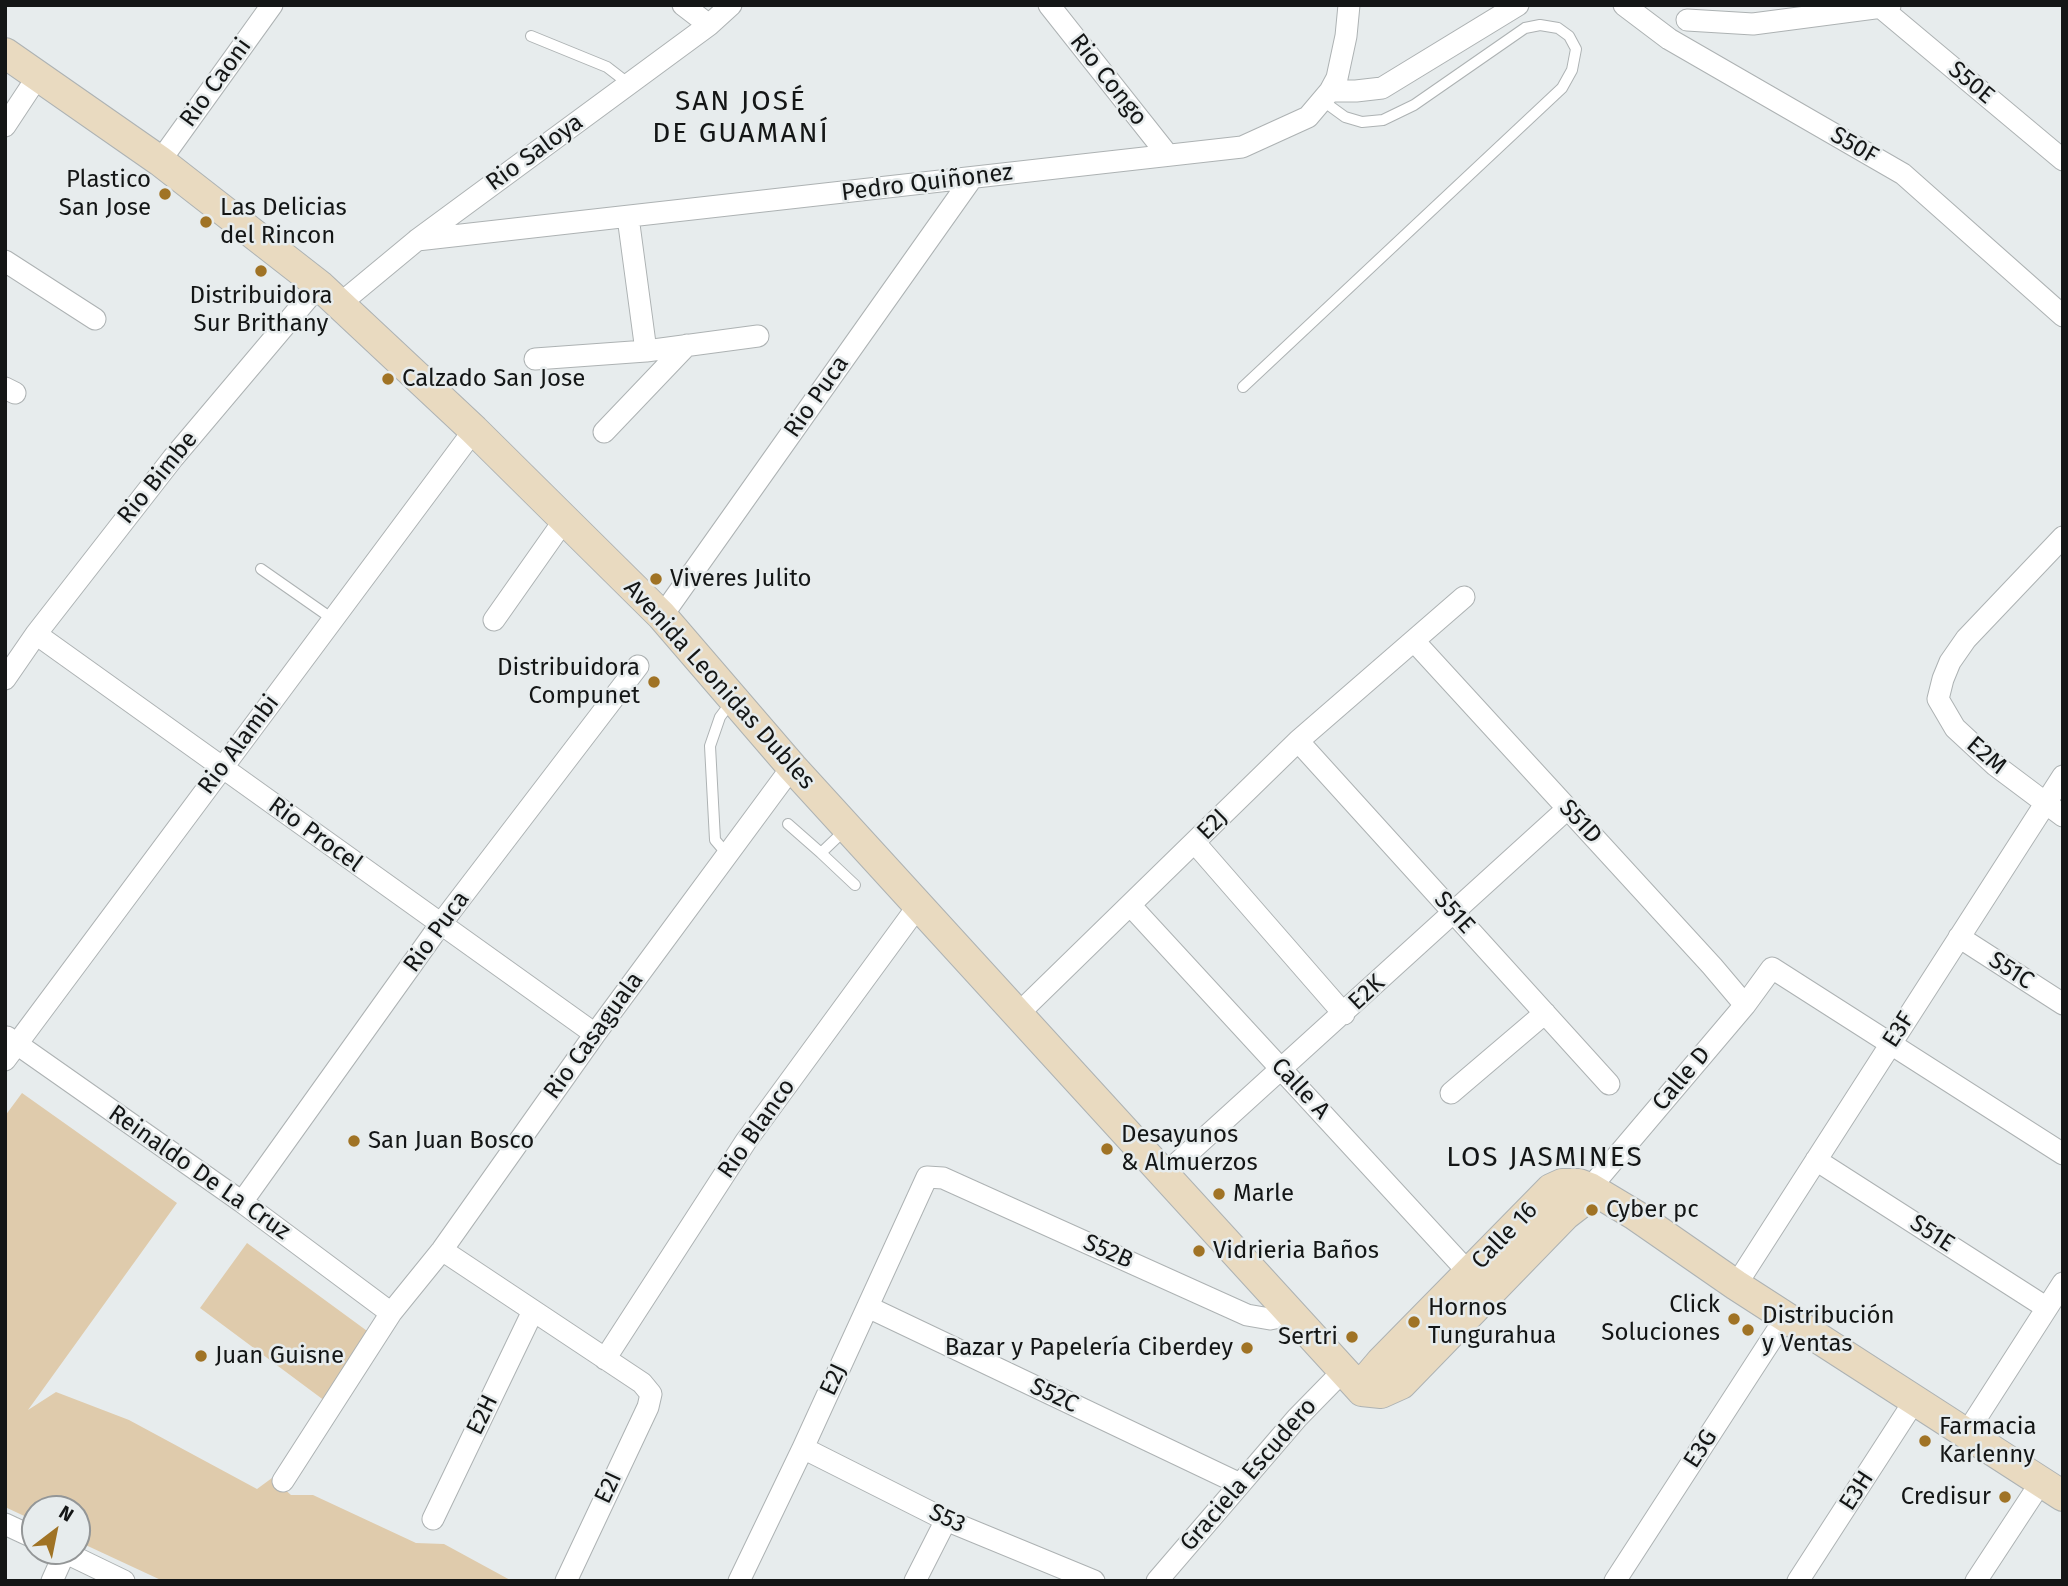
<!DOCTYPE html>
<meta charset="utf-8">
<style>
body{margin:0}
#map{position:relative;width:2068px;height:1586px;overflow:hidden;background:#e7eced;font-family:"Fira Sans",sans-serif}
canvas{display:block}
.frame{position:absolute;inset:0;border:7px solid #141616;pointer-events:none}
.north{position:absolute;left:21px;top:1495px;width:70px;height:70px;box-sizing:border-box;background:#e7eced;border:2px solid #939697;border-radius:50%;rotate:32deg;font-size:19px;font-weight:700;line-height:28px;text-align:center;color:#141616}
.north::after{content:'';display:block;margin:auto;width:24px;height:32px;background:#a07325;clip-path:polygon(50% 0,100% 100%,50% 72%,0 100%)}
</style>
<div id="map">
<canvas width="2068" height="1586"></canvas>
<div class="frame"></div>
<div class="north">N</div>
</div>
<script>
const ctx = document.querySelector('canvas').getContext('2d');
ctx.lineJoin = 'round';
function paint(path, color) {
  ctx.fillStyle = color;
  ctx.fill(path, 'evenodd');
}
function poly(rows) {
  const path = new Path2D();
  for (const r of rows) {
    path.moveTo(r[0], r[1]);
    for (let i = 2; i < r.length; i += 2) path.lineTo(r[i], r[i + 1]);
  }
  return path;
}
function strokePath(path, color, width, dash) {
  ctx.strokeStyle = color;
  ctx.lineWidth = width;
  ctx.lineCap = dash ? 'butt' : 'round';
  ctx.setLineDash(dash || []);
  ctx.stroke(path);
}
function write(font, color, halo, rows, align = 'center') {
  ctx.font = font + ' "Fira Sans",sans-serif';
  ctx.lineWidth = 5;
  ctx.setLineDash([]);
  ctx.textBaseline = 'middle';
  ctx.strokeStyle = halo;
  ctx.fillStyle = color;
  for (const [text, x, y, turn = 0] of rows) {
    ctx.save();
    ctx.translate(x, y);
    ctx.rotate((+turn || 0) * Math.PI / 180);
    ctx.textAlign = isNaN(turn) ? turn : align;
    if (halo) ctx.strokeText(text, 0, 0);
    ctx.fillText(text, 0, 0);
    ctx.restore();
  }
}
paint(poly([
 [22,1093,177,1203,28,1410,56,1392,129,1420,257,1489,272,1478,291,1495,313,1495,416,1543,444,1544,512,1581,163,1581,77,1541,77,1509,35,1509,35,1521,5,1507,5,1116],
 [247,1243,374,1336,325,1401,200,1308]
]), '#dfcbac');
const lane = poly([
 [531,36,607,67,629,84],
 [1243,387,1562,88,1572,70,1576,49,1569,36,1558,28,1540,25,1525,28,1414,105,1383,120,1362,122,1345,117,1323,101],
 [261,569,334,620],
 [788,824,821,853,845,830],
 [729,850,721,847,715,840,710,746,720,717,732,701],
 [821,853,855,885]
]);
const street = poly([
 [683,5,709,25],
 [1049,5,1167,154],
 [1624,5,1669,39,1903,174,2063,316],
 [1879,6,2063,160],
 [1687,20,1753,24,1890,6],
 [1330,91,1356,91,1382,88,1518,5],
 [5,126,38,76],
 [160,161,272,5],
 [628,217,646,351,758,336],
 [417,240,1242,147,1308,117,1330,91,1337,78,1346,36,1349,5],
 [5,261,95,319],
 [341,303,417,240,709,25,731,5],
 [535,359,646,351],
 [5,388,15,393],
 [604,432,687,345],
 [2063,537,1966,639,1950,662,1943,679,1938,699,1955,728,1995,765,2063,816],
 [662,616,972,178],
 [494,620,565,519],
 [36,634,595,1034],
 [1414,641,1712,966,1745,1005],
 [5,679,36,634,173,458,319,285],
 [1298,741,1609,1084],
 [1195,843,1344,1014],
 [1130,905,1469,1273],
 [1959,937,2063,1004],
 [1018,1014,1298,741,1464,597],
 [7,1037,242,1202,391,1313],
 [5,1060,474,430],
 [1451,1093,1545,1013],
 [1816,1160,2047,1308],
 [1164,1175,1567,809],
 [1590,1188,1745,1005,1772,968,2063,1154],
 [242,1202,440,925,638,666],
 [442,1250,642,1383,651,1394,648,1407,566,1581],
 [1736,1285,2063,776],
 [868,1307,1240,1484],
 [605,1359,746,1141,918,906],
 [1966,1434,2063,1283],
 [803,1448,946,1520,1094,1581],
 [283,1481,391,1313,442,1250,595,1034,792,767],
 [433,1519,533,1311],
 [5,1524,35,1538],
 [62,1551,124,1581],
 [52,1581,65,1552],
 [739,1581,803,1448,927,1177,943,1178,1247,1315,1270,1319,1291,1315],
 [915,1581,946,1520],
 [1157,1581,1297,1418,1343,1371],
 [1615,1581,1786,1317],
 [1798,1581,1915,1400],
 [1976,1581,2041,1482]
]);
const secondary = poly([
 [5,53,160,161,319,285,474,430,662,616,792,767,1362,1391],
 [1362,1391,1370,1375,1381,1362,1551,1189,1562,1184,1579,1184,1590,1188,1635,1215,1736,1285,2063,1496],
 [1362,1391,1381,1393,1401,1384,1565,1215,1587,1198,1590,1188]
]);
strokePath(lane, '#adb2b3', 12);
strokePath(street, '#adb2b3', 23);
strokePath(secondary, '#adb2b3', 32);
strokePath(lane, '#fff', 10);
strokePath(street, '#fff', 21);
strokePath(secondary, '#e9dac0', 30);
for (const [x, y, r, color] of [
 [165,194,7,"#a07325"],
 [206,222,7,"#a07325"],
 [261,271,7,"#a07325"],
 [388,379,7,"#a07325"],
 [656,579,7,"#a07325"],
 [654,682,7,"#a07325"],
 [354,1141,7,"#a07325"],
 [1107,1149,7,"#a07325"],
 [1219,1194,7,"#a07325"],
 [1592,1210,7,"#a07325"],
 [1199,1251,7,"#a07325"],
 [1734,1319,7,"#a07325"],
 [1414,1322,7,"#a07325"],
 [1748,1330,7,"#a07325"],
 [1352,1337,7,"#a07325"],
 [1247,1348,7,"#a07325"],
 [201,1356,7,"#a07325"],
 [1925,1441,7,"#a07325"],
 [2005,1497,7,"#a07325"]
]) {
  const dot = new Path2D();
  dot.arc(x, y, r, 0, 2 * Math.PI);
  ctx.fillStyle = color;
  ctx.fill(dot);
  strokePath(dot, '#e7eced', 2.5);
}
write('24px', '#141616', '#e7eced', [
 ["Rio Congo",1108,80,52],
 ["Rio Caoni",216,83,-54],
 ["S50E",1971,83,40],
 ["S50F",1854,146,30],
 ["Rio Saloya",535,153,-36],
 ["Pedro Quiñonez",927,183,-7],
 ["Rio Puca",817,397,-55],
 ["Rio Bimbe",158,478,-51],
 ["Avenida Leonidas Dubles",719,685,48],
 ["Rio Alambi",239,745,-53],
 ["E2M",1986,756,41],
 ["S51D",1580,822,47],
 ["E2J",1213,825,-45],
 ["Rio Procel",315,835,36],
 ["S51E",1454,913,48],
 ["Rio Puca",437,932,-54],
 ["S51C",2011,971,33],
 ["E2K",1367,993,-43],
 ["E3F",1899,1030,-57],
 ["Rio Casaguala",594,1036,-54],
 ["Calle D",1682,1079,-50],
 ["Calle A",1300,1089,47],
 ["Rio Blanco",757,1129,-55],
 ["Reinaldo De La Cruz",199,1173,35],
 ["S51E",1932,1234,33],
 ["Calle 16",1505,1236,-46],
 ["S52B",1108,1252,24],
 ["E2J",834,1380,-65],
 ["S52C",1054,1396,25],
 ["E2H",483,1415,-64],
 ["E3G",1701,1449,-57],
 ["Graciela Escudero",1249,1475,-49],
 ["E2I",609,1488,-65],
 ["E3H",1857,1491,-57],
 ["S53",947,1519,25]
]);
write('24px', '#141616', '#e7eced', [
 ["Plastico",151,180,"right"],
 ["San Jose",151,208,"right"],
 ["Las Delicias",220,208],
 ["del Rincon",220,236],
 ["Distribuidora",261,296,"center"],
 ["Sur Brithany",261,324,"center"],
 ["Calzado San Jose",402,379],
 ["Viveres Julito",670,579],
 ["Distribuidora",640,668,"right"],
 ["Compunet",640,696,"right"],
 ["Desayunos",1121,1135],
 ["& Almuerzos",1121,1163],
 ["San Juan Bosco",368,1141],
 ["Marle",1233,1194],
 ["Cyber pc",1606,1210],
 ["Vidrieria Baños",1213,1251],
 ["Click",1720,1305,"right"],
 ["Soluciones",1720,1333,"right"],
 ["Hornos",1428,1308],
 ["Tungurahua",1428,1336],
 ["Distribución",1762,1316],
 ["y Ventas",1762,1344],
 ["Sertri",1338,1337,"right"],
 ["Bazar y Papelería Ciberdey",1233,1348,"right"],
 ["Juan Guisne",215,1356],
 ["Farmacia",1939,1427],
 ["Karlenny",1939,1455],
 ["Credisur",1991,1497,"right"]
], 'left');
ctx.letterSpacing = '2px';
write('28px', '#141616', '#e7eced', [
 ["SAN JOSÉ",741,102],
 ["DE GUAMANÍ",741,134],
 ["LOS JASMINES",1545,1158]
]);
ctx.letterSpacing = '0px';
</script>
